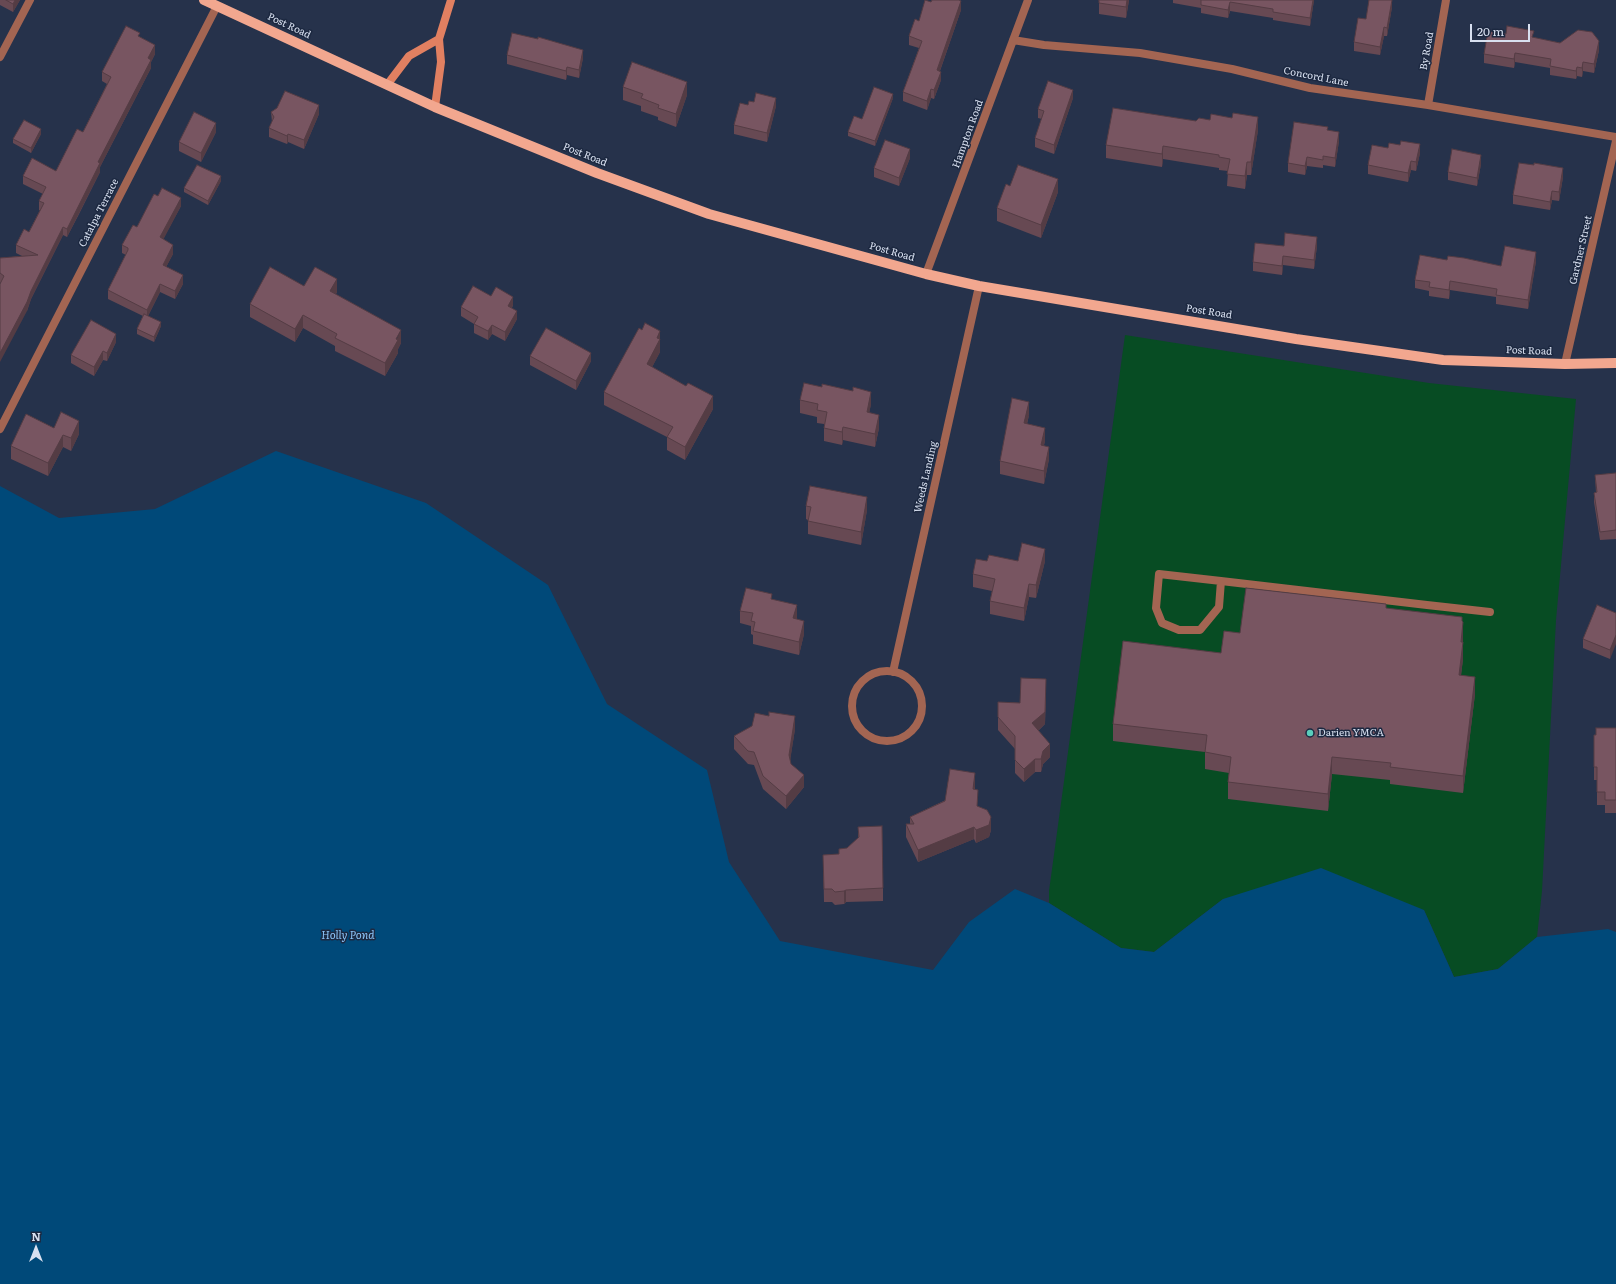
<!DOCTYPE html>
<style>
body{margin:0}
#map{position:relative;width:1616px;height:1284px;overflow:hidden;background:#26324b;font-family:Literata,serif}
canvas{display:block}
.north{position:absolute;left:16px;top:1228px;width:40px;height:40px;-webkit-text-stroke:3px #1c2840;paint-order:stroke;rotate:0deg;font-size:11px;font-weight:700;line-height:16px;text-align:center;color:#d8e0f0}
.north::after{content:'';display:block;margin:auto;width:14px;height:18px;background:#d8e0f0;clip-path:polygon(50% 0,100% 100%,50% 72%,0 100%)}
.scale{position:absolute;left:1470px;top:24px;width:60px;height:18px;box-sizing:border-box;border:2px solid #d8e0f0;border-top:0;padding-left:5px;font-size:12px;line-height:14px;white-space:nowrap;color:#d8e0f0;-webkit-text-stroke:3px #1c2840;paint-order:stroke}
</style>
<div id="map">
<canvas width="1616" height="1284"></canvas>
<div class="north">N</div>
<div class="scale">20 m</div>
</div>
<script>
const ctx = document.querySelector('canvas').getContext('2d');
ctx.lineJoin = 'round';
function paint(path, color) {
  ctx.fillStyle = color;
  ctx.fill(path, 'evenodd');
}
function poly(rows) {
  const path = new Path2D();
  for (const r of rows) {
    if (r.length === 3) {
      path.moveTo(r[0] + r[2], r[1]);
      path.arc(r[0], r[1], r[2], 0, 2 * Math.PI);
      continue;
    }
    path.moveTo(r[0], r[1]);
    for (let i = 2; i < r.length; i += 2) path.lineTo(r[i], r[i + 1]);
  }
  return path;
}
function strokePath(path, color, width, dash) {
  ctx.strokeStyle = color;
  ctx.lineWidth = width;
  ctx.lineCap = dash ? 'butt' : 'round';
  ctx.setLineDash(dash || []);
  ctx.stroke(path);
}
function write(font, color, halo, rows, align = 'center') {
  ctx.font = font + ' Literata,serif';
  ctx.lineWidth = 3;
  ctx.setLineDash([]);
  ctx.textBaseline = 'middle';
  ctx.strokeStyle = halo;
  ctx.fillStyle = color;
  for (const [text, x, y, turn = 0] of rows) {
    ctx.save();
    ctx.translate(x, y);
    ctx.rotate((+turn || 0) * Math.PI / 180);
    ctx.textAlign = isNaN(turn) ? turn : align;
    if (halo) ctx.strokeText(text, 0, 0);
    ctx.fillText(text, 0, 0);
    ctx.restore();
  }
}
paint(poly([
 [1125,335,1429,383,1576,399,1556,620,1542,891,1537,937,1498,969,1454,977,1424,910,1223,899,1154,952,1121,948,1049,903,1049,891]
]), '#074c23');
paint(poly([
 [276,451,426,503,548,585,607,704,707,770,729,862,780,941,933,970,969,922,1015,889,1049,903,1121,948,1154,952,1223,899,1321,868,1424,910,1454,977,1498,969,1537,937,1608,929,1616,932,1616,1284,0,1284,0,486,59,518,155,509]
]), '#004979');
strokePath(poly([
 [1221,581,1219,607,1200,630,1179,630,1162,623,1156,608,1159,574,1221,581,1427,605,1490,612]
]), '#a36552', 8);
strokePath(poly([
 [1013,40,1044,45,1140,53,1232,69,1310,88,1428,105,1616,137],
 [0,57,30,0],
 [1428,105,1446,0],
 [926,274,1028,0],
 [1565,364,1616,141],
 [0,429,217,6],
 [887,706,35],
 [893,672,979,286]
]), '#a36552', 8);
strokePath(poly([
 [387,85,409,56,439,39],
 [435,107,441,62,439,39,451,0]
]), '#e18061', 8);
strokePath(poly([
 [204,0,435,107,597,173,709,214,926,274,979,286,1296,339,1443,360,1565,364,1616,363]
]), '#f2a78f', 10);
paint(poly([
 [0,0,20,0,13,12,0,5],
 [1129,0,1126,18,1099,14,1099,3],
 [1173,0,1314,0,1310,26,1273,20,1273,18,1230,11,1228,18,1201,13,1201,8,1173,3],
 [1392,0,1392,7,1387,36,1384,36,1380,55,1354,51,1354,42,1366,19],
 [931,2,961,10,940,71,941,80,934,99,931,98,927,110,903,101,903,92,919,48,909,45,909,36],
 [140,37,155,54,151,62,151,68,100,167,100,172,78,216,67,237,63,235,31,299,27,311,0,282,0,258,22,256,16,253,16,245,29,232,40,210,39,210,39,201,43,194,23,184,23,176,56,171,83,132,107,84,102,81,102,72],
 [1534,38,1599,50,1594,73,1583,71,1582,77,1577,76,1576,79,1550,75,1550,68,1515,62,1514,68,1484,63,1484,54],
 [507,55,583,58,579,78,567,75,566,80,507,64],
 [623,87,687,95,676,127,658,120,658,117,641,111,641,106,623,100],
 [893,98,875,146,848,136,848,132,862,119],
 [1073,98,1054,154,1035,147,1035,138,1042,119,1038,118,1038,109],
 [754,102,776,106,767,142,734,134,734,125,748,105],
 [271,112,319,114,304,149,288,142,287,144,269,137,269,128,272,122],
 [1210,120,1258,130,1251,175,1247,175,1245,189,1227,186,1228,171,1219,170,1219,168,1163,159,1162,167,1106,158,1106,145,1196,121],
 [1328,130,1339,141,1335,167,1323,165,1323,168,1307,166,1305,175,1288,172,1288,163],
 [216,132,201,162,179,151,179,142],
 [41,134,31,153,13,143,13,139],
 [1400,145,1420,153,1416,171,1411,170,1408,182,1368,174,1368,165,1388,148],
 [910,158,899,186,874,177,874,168],
 [1481,164,1477,186,1448,180,1448,172],
 [1534,165,1563,177,1559,201,1552,200,1550,210,1513,204,1513,195],
 [221,181,208,205,184,192,184,188],
 [1010,186,1058,192,1041,238,997,221,997,208],
 [158,196,181,206,163,239,173,254,166,267,183,284,175,299,160,292,148,316,161,326,154,342,137,334,137,329,143,316,108,299,108,290,126,255,122,253,122,245,137,227],
 [1284,246,1317,246,1314,269,1283,265,1282,275,1253,271,1253,262],
 [1447,260,1501,266,1536,261,1528,309,1496,304,1496,297,1450,290,1449,299,1429,296,1429,291,1415,288,1415,280],
 [304,286,337,292,336,294,401,343,398,349,398,353,385,376,335,351,335,346,303,328,295,342,250,317,250,304],
 [491,296,513,305,512,308,517,319,505,341,492,334,488,340,474,333,474,324,461,316,461,307],
 [116,342,107,361,103,360,94,376,71,363,71,355],
 [660,344,660,352,652,367,713,409,685,460,667,450,667,437,604,405,604,392],
 [530,356,591,361,576,390,530,365],
 [800,400,871,404,869,413,879,428,875,447,843,440,842,445,824,441,824,424,817,423,817,417,800,413],
 [1029,415,1027,424,1045,441,1044,445,1049,459,1044,484,1000,474,1000,461],
 [54,428,79,434,71,451,63,447,48,476,11,459,11,446],
 [1616,473,1616,539,1600,540,1594,502,1594,493,1596,493,1595,475],
 [806,506,867,510,861,545,808,534,808,520,806,519],
 [987,561,1045,561,1036,598,1029,597,1024,621,990,614,990,601,992,591,973,587,973,574],
 [772,599,797,618,797,619,804,634,799,655,753,644,753,635,751,634,751,626,740,623,740,611],
 [1386,608,1462,621,1463,639,1463,659,1461,675,1475,694,1463,793,1390,784,1390,780,1332,774,1328,811,1228,799,1228,782,1229,773,1205,769,1205,752,1113,741,1113,724,1221,653,1240,633],
 [1616,613,1610,659,1583,648,1583,639],
 [1046,692,1045,724,1038,731,1050,757,1043,764,1041,772,1035,772,1024,782,1015,773,1015,749,998,730,998,702,1020,703],
 [1616,728,1616,813,1605,813,1605,805,1597,805,1597,780,1594,780,1594,735,1596,735],
 [795,729,790,760,791,764,804,787,786,809,763,789,754,765,748,764,734,749,734,736],
 [975,786,975,790,977,806,991,830,989,837,976,843,974,839,918,862,906,837,906,824,910,824,910,817],
 [858,827,883,888,883,901,846,902,844,904,835,905,832,902,824,902,823,855,839,854,847,848,858,838]
]), '#674953');
paint(poly([
 [15,0,20,0,13,12,13,4],
 [1127,0,1129,0,1126,18,1126,7],
 [1313,0,1314,0,1310,26,1310,18],
 [1392,0,1392,7,1387,36,1387,28],
 [961,1,961,10,937,79,937,70],
 [1230,2,1230,11,1228,18,1228,10],
 [1384,27,1384,36,1380,55,1380,47],
 [1599,41,1599,50,1594,73,1594,64],
 [155,45,155,54,151,62,151,68,100,167,100,172,67,237,67,229,98,162,148,58],
 [583,50,583,58,579,78,579,70],
 [1515,53,1515,62,1514,68,1514,59],
 [1583,62,1583,71,1582,77,1582,68],
 [567,67,567,75,566,80,566,71],
 [1577,67,1577,76,1576,79,1576,71],
 [941,72,941,80,934,99,934,90],
 [687,82,687,95,676,127,676,114],
 [931,89,931,98,927,110,927,101],
 [1073,90,1073,98,1054,154,1054,145],
 [893,94,893,98,875,146,875,141],
 [776,98,776,106,767,142,767,133],
 [319,105,319,114,304,149,304,140],
 [1258,117,1258,130,1251,175,1251,162],
 [216,123,216,132,201,162,201,153],
 [41,129,41,134,31,153,31,148],
 [1339,132,1339,141,1335,167,1335,158],
 [288,134,288,142,287,144,287,136],
 [1420,144,1420,153,1416,171,1416,162],
 [1163,146,1163,159,1162,167,1162,154],
 [910,149,910,158,899,186,899,178],
 [1481,155,1481,164,1477,186,1477,178],
 [1307,157,1307,166,1305,175,1305,166],
 [1411,161,1411,170,1408,182,1408,173],
 [1247,162,1247,175,1245,189,1245,176],
 [1563,168,1563,177,1559,201,1559,192],
 [221,176,221,181,208,205,208,201],
 [1058,179,1058,192,1041,238,1041,225],
 [1552,191,1552,200,1550,210,1550,202],
 [181,198,181,206,160,246,160,237],
 [63,227,63,235,31,299,27,311,0,362,0,353],
 [1317,237,1317,246,1314,269,1314,260],
 [173,245,173,254,163,273,163,265],
 [1536,252,1536,261,1528,309,1528,300],
 [1283,256,1283,265,1282,275,1282,266],
 [183,275,183,284,175,299,175,291],
 [337,279,337,292,330,304,330,291],
 [1450,281,1450,290,1449,299,1449,290],
 [160,284,160,292,147,318,147,310],
 [513,297,513,305,508,315,508,306],
 [517,311,517,319,505,341,505,332],
 [303,315,303,328,295,342,295,329],
 [161,322,161,326,154,342,154,337],
 [492,325,492,334,488,340,488,331],
 [401,330,401,343,398,349,398,353,385,376,385,363],
 [660,331,660,352,647,377,647,364,657,338],
 [116,334,116,342,107,361,107,353],
 [103,351,103,360,94,376,94,367],
 [591,353,591,361,576,390,576,381],
 [871,392,871,404,867,425,867,412],
 [713,396,713,409,685,460,685,447],
 [1029,402,1029,415,1024,436,1024,423],
 [879,415,879,428,875,447,875,434],
 [79,421,79,434,71,451,71,438],
 [843,427,843,440,842,445,842,432],
 [1045,428,1045,441,1041,457,1041,445],
 [63,435,63,447,48,476,48,463],
 [1049,447,1049,459,1044,484,1044,471],
 [867,497,867,510,861,545,861,532],
 [1045,549,1045,561,1036,598,1036,585],
 [1029,584,1029,597,1024,621,1024,608],
 [797,605,797,618,793,631,793,618],
 [1462,617,1462,633,1463,622,1463,639,1461,659],
 [804,621,804,634,799,655,799,642],
 [1616,635,1616,644,1610,659,1610,650],
 [1463,642,1463,659,1459,692,1459,675],
 [1475,677,1475,694,1463,793,1463,776],
 [1046,679,1045,724,1032,736,1032,723],
 [795,716,795,729,789,768,789,755],
 [1050,744,1050,757,1043,764,1041,772,1041,759,1043,751],
 [1332,757,1332,774,1328,811,1328,794],
 [1035,759,1035,772,1024,782,1024,769],
 [975,773,975,786,973,802,973,789],
 [804,775,804,787,786,809,786,796],
 [991,817,991,830,989,837,976,843,976,830],
 [974,827,974,839,918,862,918,850],
 [846,890,846,902,844,904,844,891]
]), '#543c44');
const building = poly([
 [6,0,15,0,13,4,6,0],
 [925,0,931,2,932,0,959,0,961,1,937,70,941,72,934,90,931,89,927,101,903,92,922,41,909,36,915,19,919,21,925,0],
 [1099,0,1127,0,1126,7,1099,3,1099,0],
 [1201,0,1313,0,1310,18,1273,12,1273,9,1230,2,1228,10,1201,5,1201,0],
 [1369,0,1392,0,1387,28,1384,27,1380,47,1354,42,1358,18,1366,19,1369,0],
 [126,26,140,33,138,36,155,45,148,58,151,60,98,162,100,163,67,229,63,227,31,291,27,302,0,353,0,284,4,276,0,273,0,258,38,255,16,245,24,229,29,232,44,203,39,201,46,187,23,176,32,158,56,171,77,129,83,132,111,77,102,72,126,26],
 [1507,26,1534,31,1532,37,1560,43,1578,30,1592,32,1599,41,1594,64,1583,62,1582,68,1577,67,1576,71,1550,66,1551,59,1515,53,1514,59,1484,54,1488,31,1506,34,1507,26],
 [512,33,538,39,538,37,583,50,579,70,567,67,566,71,507,55,512,33],
 [632,62,687,82,676,114,658,108,659,105,641,98,643,94,623,87,632,62],
 [1048,81,1073,90,1054,145,1035,138,1044,111,1038,109,1048,81],
 [874,87,893,94,875,141,848,132,854,116,862,119,874,87],
 [285,91,319,105,304,140,288,134,287,136,269,128,274,117,271,112,277,108,285,91],
 [756,93,776,98,767,133,734,125,740,103,748,105,749,101,754,102,756,93],
 [1113,108,1196,121,1199,118,1210,120,1211,114,1232,118,1233,113,1258,117,1251,162,1247,162,1245,176,1227,174,1230,159,1219,157,1219,155,1163,146,1162,154,1106,145,1113,108],
 [194,112,216,123,201,153,179,142,194,112],
 [24,120,41,129,31,148,13,139,24,120],
 [1294,122,1328,127,1327,130,1339,132,1335,158,1323,156,1323,160,1307,157,1305,166,1288,163,1294,122],
 [885,140,910,149,899,178,874,168,885,140],
 [1401,141,1420,144,1416,162,1411,161,1408,173,1368,165,1372,145,1388,148,1389,143,1400,145,1401,141],
 [1452,149,1481,155,1477,178,1448,172,1452,149],
 [1519,163,1534,165,1534,163,1563,168,1559,192,1552,191,1550,202,1513,195,1519,163],
 [197,165,221,176,208,201,184,188,197,165],
 [1018,165,1058,179,1041,225,997,208,1006,184,1010,186,1018,165],
 [162,188,181,198,160,237,173,245,163,265,183,275,175,291,160,284,147,310,108,290,128,250,128,248,122,245,133,225,137,227,154,194,158,196,162,188],
 [1285,233,1317,237,1314,260,1283,256,1282,266,1253,262,1255,243,1284,246,1285,233],
 [1505,246,1536,252,1528,300,1496,295,1497,289,1450,281,1449,290,1429,287,1430,282,1415,280,1420,255,1447,260,1448,256,1464,258,1501,266,1505,246],
 [270,267,304,286,315,267,337,279,330,291,401,330,396,339,398,340,385,363,335,338,337,334,303,315,295,329,250,304,270,267],
 [473,286,491,296,496,287,513,297,508,306,517,311,505,332,492,325,488,331,474,324,478,317,461,307,473,286],
 [144,314,161,322,154,337,137,329,144,314],
 [91,320,116,334,107,353,103,351,94,367,71,355,91,320],
 [645,323,660,331,657,338,660,339,647,364,686,386,688,383,713,396,685,447,667,437,673,427,604,392,639,328,642,330,645,323],
 [546,328,591,353,576,381,530,356,546,328],
 [804,383,822,387,822,384,853,391,853,387,871,392,867,412,879,415,875,434,843,427,842,432,824,428,827,412,817,410,818,404,800,400,804,383],
 [1012,398,1029,402,1024,423,1045,428,1041,445,1049,447,1044,471,1000,461,1012,398],
 [61,412,79,421,71,438,63,435,48,463,11,446,26,414,54,428,61,412],
 [1616,473,1616,530,1600,532,1594,493,1597,492,1595,475,1616,473],
 [810,486,867,497,861,532,808,521,811,507,806,506,810,486],
 [1022,543,1045,549,1036,585,1029,584,1024,608,990,601,995,579,973,574,976,559,987,561,989,555,1018,561,1022,543],
 [746,588,772,594,771,599,797,605,793,618,804,621,799,642,753,631,755,622,751,621,753,613,740,611,746,588],
 [1246,588,1386,604,1386,608,1462,617,1462,621,1463,622,1461,642,1463,642,1459,675,1475,677,1463,776,1390,767,1391,763,1332,757,1328,794,1228,782,1231,757,1205,752,1207,735,1113,724,1123,641,1221,653,1224,631,1240,633,1246,588],
 [1597,605,1616,613,1616,635,1610,650,1583,639,1597,605],
 [1021,678,1046,679,1045,712,1032,723,1050,744,1043,751,1041,759,1035,759,1024,769,1015,760,1015,736,998,717,998,702,1020,703,1021,678],
 [769,712,795,716,789,755,791,764,804,775,786,796,763,776,754,752,748,751,734,736,752,726,755,713,769,716,769,712],
 [1596,728,1616,728,1616,800,1605,800,1605,792,1597,792,1597,767,1594,767,1594,735,1596,735,1596,728],
 [950,769,975,773,973,789,978,790,977,806,987,810,991,817,989,825,976,830,974,827,918,850,906,824,914,824,910,817,945,801,950,769],
 [882,826,883,888,846,890,844,891,835,892,832,889,824,889,823,855,839,854,839,849,847,848,859,837,858,827,882,826]
]);
paint(building, '#785561');
strokePath(building, '#543c44', 1);
for (const [x, y, r, color] of [
 [1310,733,4,"#5acebc"]
]) {
  const dot = new Path2D();
  dot.arc(x, y, r, 0, 2 * Math.PI);
  ctx.fillStyle = color;
  ctx.fill(dot);
  strokePath(dot, '#1c2840', 1.5);
}
write('10px', '#d8e0f0', '#1c2840', [
 ["Post Road",289,26,25],
 ["By Road",1427,51,-80],
 ["Concord Lane",1316,77,11],
 ["Hampton Road",968,134,-70],
 ["Post Road",585,155,22],
 ["Catalpa Terrace",99,213,-63],
 ["Gardner Street",1581,250,-77],
 ["Post Road",892,252,16],
 ["Post Road",1209,312,9],
 ["Post Road",1529,351,2],
 ["Weeds Landing",926,477,-77]
]);
write('10px', '#d8e0f0', '#1c2840', [
 ["Darien YMCA",1318,733]
], 'left');
write('italic 11px', '#8bc5f9', '#1c2840', [
 ["Holly Pond",348,936]
]);
</script>
